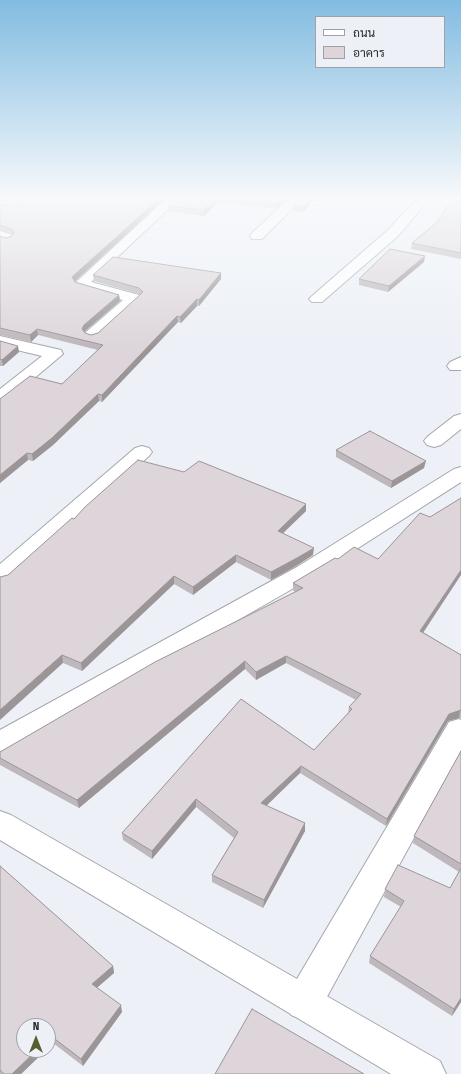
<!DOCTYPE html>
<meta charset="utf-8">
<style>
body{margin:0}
#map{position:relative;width:461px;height:1074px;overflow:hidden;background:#edf1f7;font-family:"Fira Sans Condensed",Sarabun,sans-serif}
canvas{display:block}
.legend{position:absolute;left:315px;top:16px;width:130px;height:52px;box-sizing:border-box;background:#edf1f7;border:1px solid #9fa1a6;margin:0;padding:5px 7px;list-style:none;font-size:12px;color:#292a2d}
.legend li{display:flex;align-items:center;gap:8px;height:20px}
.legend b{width:20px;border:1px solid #9fa1a6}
.north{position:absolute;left:16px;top:1018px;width:40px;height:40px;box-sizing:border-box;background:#edf1f7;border:1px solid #9fa1a6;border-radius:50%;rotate:0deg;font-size:11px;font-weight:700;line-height:16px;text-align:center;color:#292a2d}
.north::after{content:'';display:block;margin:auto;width:14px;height:18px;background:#575e2d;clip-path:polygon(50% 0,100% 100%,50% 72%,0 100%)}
</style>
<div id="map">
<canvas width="461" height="1074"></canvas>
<ul class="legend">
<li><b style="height:5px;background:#fff"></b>ถนน</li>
<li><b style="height:11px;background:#ddd5d9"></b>อาคาร</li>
</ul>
<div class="north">N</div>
</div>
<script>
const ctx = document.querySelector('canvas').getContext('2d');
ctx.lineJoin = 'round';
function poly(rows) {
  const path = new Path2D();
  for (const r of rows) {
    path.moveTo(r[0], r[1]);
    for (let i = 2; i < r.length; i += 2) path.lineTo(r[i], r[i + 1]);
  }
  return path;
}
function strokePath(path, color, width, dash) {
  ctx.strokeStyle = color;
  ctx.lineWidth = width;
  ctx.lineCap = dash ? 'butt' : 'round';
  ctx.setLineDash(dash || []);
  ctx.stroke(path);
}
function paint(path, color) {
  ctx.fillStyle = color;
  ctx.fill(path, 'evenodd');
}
const street = poly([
 [18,197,34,197,32,200,0,211,0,203,18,197],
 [168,197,181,197,91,282,139,295,142,298,98,338,92,340,86,338,84,335,86,332,123,300,76,287,74,284,168,197],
 [291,197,304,197,262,239,252,239,250,236,252,233,291,197],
 [419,197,431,197,398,236,322,302,312,302,309,299,312,296,388,230,419,197],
 [0,231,12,235,14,238,12,241,7,242,0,240,0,231],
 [0,336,61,350,63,354,6,402,0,403,0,389,42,356,0,346,0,336],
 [461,357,461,370,450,370,447,366,450,362,461,357],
 [461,414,461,429,441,445,434,447,427,445,424,441,427,437,454,416,461,414],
 [142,446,149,448,152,452,149,456,8,581,0,584,0,564,135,448,142,446],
 [461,467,461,482,313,577,10,751,0,754,0,730,297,567,454,469,461,467],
 [459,719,461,720,461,752,317,1015,304,1020,291,1015,286,1002,291,989,449,722,459,719]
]);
const secondary = poly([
 [0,811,11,815,440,1061,446,1074,391,1074,0,840,0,811]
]);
strokePath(street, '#a4a7ad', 2);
strokePath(secondary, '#a4a7ad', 2);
paint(street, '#fff');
paint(secondary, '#fff');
paint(poly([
 [31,197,167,197,74,282,75,282,119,295,120,301,85,331,84,332,85,333,91,335,98,333,140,295,139,294,94,281,93,275,221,273,221,279,199,306,197,306,181,323,178,322,102,402,99,401,53,445,33,461,28,460,0,483,0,399,62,384,98,350,38,335,31,342,0,335,0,236,6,238,12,236,13,234,0,230,0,206],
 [177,197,290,197,276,209,218,202,204,216,168,211,168,206],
 [300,197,322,197,316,202,313,201,303,212,292,211,293,205],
 [461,197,461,259,411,249,412,243,436,223],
 [424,262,388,292,359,285,359,279],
 [0,341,19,352,3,366,0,366],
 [336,450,424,468,391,488,336,457],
 [306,511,283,533,313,555,296,566,271,580,236,562,193,595,174,584,82,671,63,663,8,575,74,519],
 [293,583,423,632,461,655,461,718,459,718,448,721,386,826,300,773,266,806,305,823,305,831,263,908,212,882,212,875,234,838,196,807,152,859,123,840,122,833,241,699,314,750,348,713,349,707,356,700,286,663,256,680,245,669,79,808,0,765,0,752,295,592,293,590],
 [461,751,461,1002,452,1016,369,963,370,956,401,907,384,897,385,889,450,888,459,872,413,843,414,836],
 [0,866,113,966,114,973,97,988,122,1012,83,1066,53,1043,48,1048,48,1026,24,1050,46,1050,21,1074,0,1074]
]), '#beb7bb');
paint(poly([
 [0,197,15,197,0,202],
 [161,197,167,197,73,283,72,277],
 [218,197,218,202,204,216,204,210],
 [284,197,290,197,276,209,276,203],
 [313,197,313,201,303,212,304,207],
 [316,197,322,197,316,202],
 [425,256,424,262,388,292,389,286],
 [221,273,221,279,199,306,199,300],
 [119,295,120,301,85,331,83,336,82,329,84,325],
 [197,299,197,306,181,323,180,317],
 [177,316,178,322,102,402,102,395],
 [37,329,38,335,31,342,30,335],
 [18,346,19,352,3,366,2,360],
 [98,394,99,401,53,445,33,461,32,454],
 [27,453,28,460,0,483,0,475],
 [426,461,424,468,391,488,392,481],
 [306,504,306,511,278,538,278,531],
 [314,548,313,555,296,566,271,580,271,572],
 [236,555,236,562,193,595,193,587],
 [461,570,461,575,419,639,420,631],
 [174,576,174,584,82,671,81,663],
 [62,655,63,663,0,720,0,710],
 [286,656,286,663,256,680,256,672],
 [245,661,245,669,79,808,77,800],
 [460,710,459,718,448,721,386,826,387,819,449,714],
 [301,766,300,773,261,811,261,803],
 [196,799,196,807,152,859,152,851],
 [305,823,305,831,263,908,264,900],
 [113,966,114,973,93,991,92,984],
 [461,998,461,1002,452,1016,454,1009],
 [121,1005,122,1012,83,1066,81,1059],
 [51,1036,53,1043,48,1048,48,1039],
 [37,1050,46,1050,21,1074,12,1074]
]), '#9b9598');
const building = poly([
 [31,197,161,197,72,277,75,282,119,295,84,325,82,329,85,333,91,335,98,333,143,292,139,288,93,275,113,257,221,273,199,300,197,299,180,317,177,316,102,395,98,394,52,438,32,454,27,453,0,475,0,399,30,376,62,384,103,345,37,329,30,335,0,328,0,236,6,238,12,236,14,232,12,229,0,225,0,206,31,197],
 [177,197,284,197,276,203,218,197,204,210,168,206,177,197],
 [300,197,313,197,304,207,293,205,300,197],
 [454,197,461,197,461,253,412,243,436,223,454,197],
 [390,249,425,256,389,286,359,279,390,249],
 [0,341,18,346,2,360,0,359,0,341],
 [370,431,426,461,392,481,336,450,370,431],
 [138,460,184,472,199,461,306,504,278,531,314,548,297,558,271,572,236,555,193,587,174,576,81,663,62,655,0,710,0,577,8,575,72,518,74,519,85,507,138,460],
 [461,498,461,570,420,631,461,655,461,710,449,714,387,819,301,766,261,803,305,823,264,900,212,875,238,832,196,799,152,851,122,833,241,699,314,750,352,709,349,707,361,694,286,656,256,672,245,661,77,800,0,758,0,752,155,662,303,588,293,583,335,558,338,559,354,547,378,559,420,513,430,517,461,498],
 [461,751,461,864,414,836,461,751],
 [398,865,450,888,461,868,461,998,454,1009,370,956,404,901,385,889,398,865],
 [0,866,113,966,92,984,121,1005,81,1059,51,1036,48,1039,48,1026,24,1026,24,1050,37,1050,12,1074,4,1074,0,1070,0,866],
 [252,1009,364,1074,215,1074,252,1009]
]);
paint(building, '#ddd5d9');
strokePath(building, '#9b9598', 1);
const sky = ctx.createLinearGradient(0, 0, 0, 347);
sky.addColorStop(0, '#82bce1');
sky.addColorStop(0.57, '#f7f9fb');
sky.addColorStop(1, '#f7f9fb00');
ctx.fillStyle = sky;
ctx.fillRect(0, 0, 461, 347);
</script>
